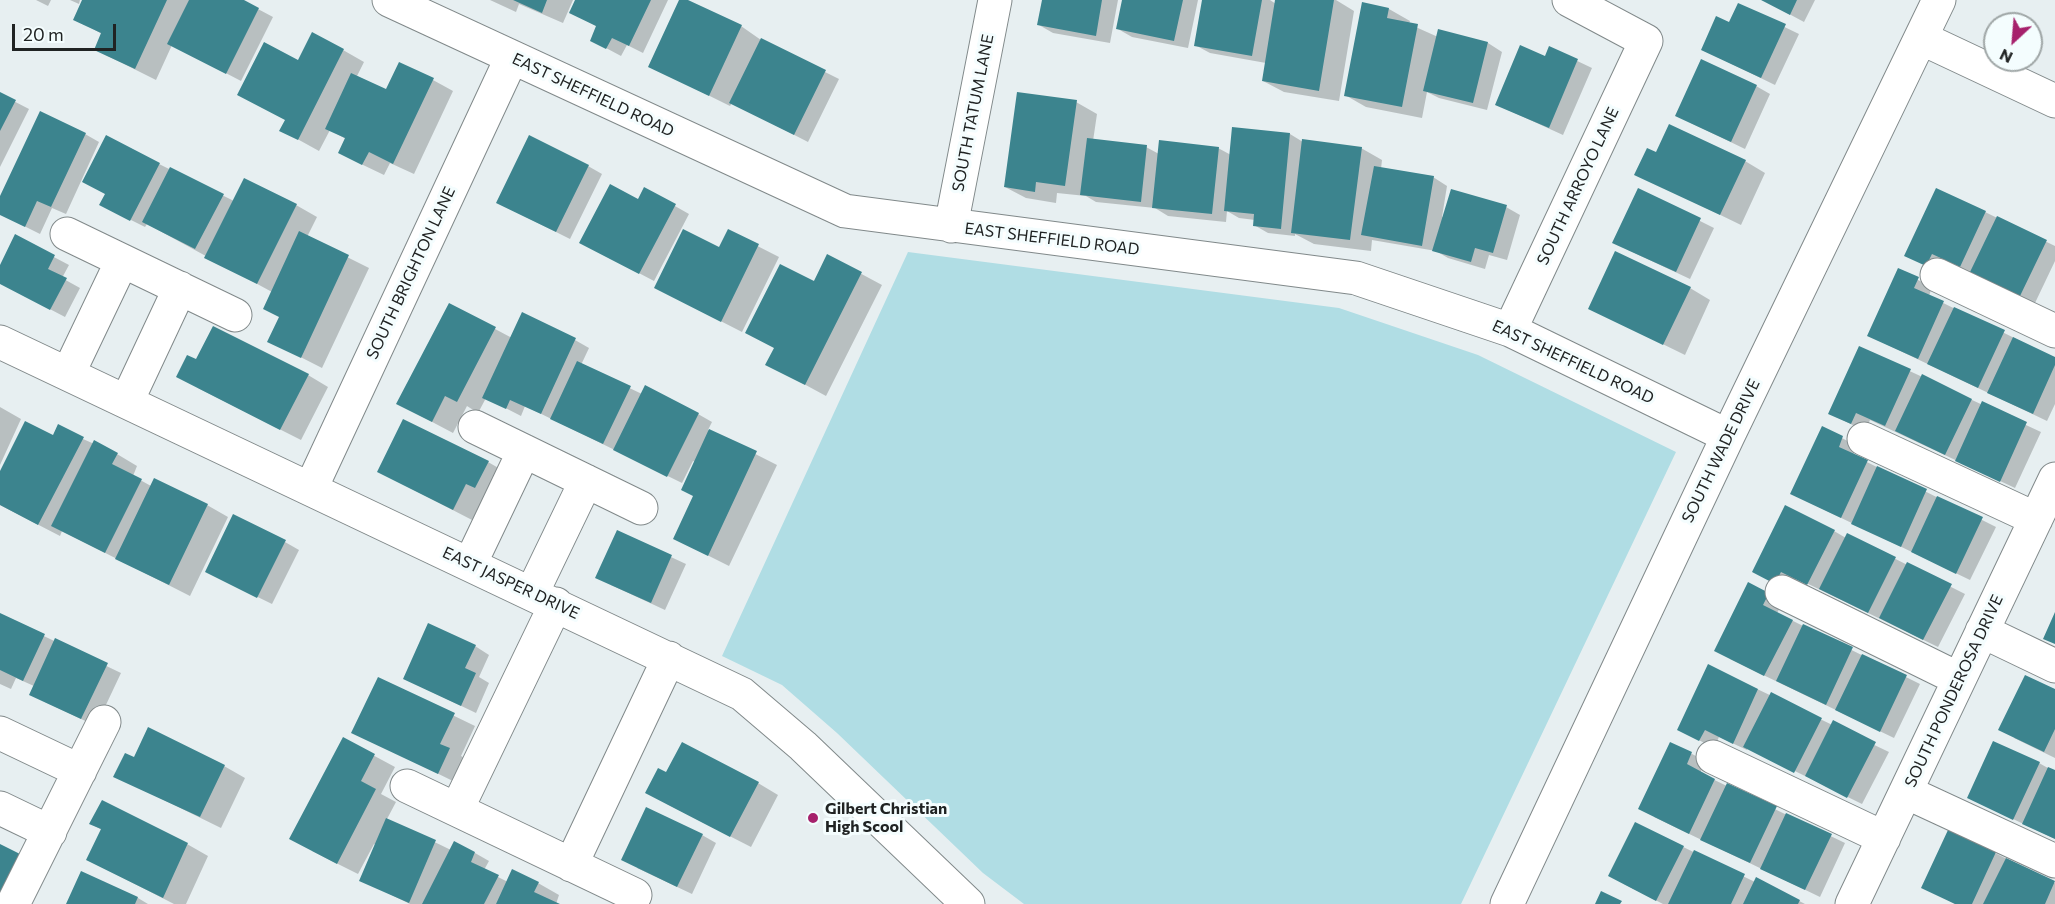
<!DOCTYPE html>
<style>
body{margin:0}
#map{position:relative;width:2055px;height:904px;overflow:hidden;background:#e7eff1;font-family:Commissioner,sans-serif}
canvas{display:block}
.north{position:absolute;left:1983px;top:12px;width:60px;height:60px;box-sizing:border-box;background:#f4fdfe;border:2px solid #9fa6a6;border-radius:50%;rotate:206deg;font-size:16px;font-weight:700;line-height:24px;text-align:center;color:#202323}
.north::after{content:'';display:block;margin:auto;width:21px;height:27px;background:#a6216c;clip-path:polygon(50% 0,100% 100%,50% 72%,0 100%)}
.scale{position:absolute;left:12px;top:24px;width:104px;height:27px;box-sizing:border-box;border:3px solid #202323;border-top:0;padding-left:8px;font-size:18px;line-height:21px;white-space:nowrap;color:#202323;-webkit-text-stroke:4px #f4fdfe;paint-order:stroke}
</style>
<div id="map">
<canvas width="2055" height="904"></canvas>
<div class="north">N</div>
<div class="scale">20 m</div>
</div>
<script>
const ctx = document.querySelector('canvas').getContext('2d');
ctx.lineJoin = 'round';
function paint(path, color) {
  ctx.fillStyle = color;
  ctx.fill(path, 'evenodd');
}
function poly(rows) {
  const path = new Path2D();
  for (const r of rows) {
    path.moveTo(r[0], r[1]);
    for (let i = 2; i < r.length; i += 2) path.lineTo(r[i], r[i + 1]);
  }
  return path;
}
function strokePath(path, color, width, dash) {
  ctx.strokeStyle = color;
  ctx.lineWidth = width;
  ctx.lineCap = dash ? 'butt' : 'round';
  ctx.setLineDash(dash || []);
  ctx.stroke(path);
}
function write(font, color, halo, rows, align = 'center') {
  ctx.font = font + ' Commissioner,sans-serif';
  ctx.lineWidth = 6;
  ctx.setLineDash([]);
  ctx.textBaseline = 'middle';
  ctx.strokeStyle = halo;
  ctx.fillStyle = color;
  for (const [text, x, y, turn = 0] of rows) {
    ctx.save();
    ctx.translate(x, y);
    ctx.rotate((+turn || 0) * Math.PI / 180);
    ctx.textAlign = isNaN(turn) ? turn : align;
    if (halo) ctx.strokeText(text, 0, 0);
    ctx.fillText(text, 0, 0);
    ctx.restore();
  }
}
paint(poly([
 [908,252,1339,308,1478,355,1676,452,1461,904,1024,904,983,873,837,733,782,685,722,656]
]), '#b0dde4');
paint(poly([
 [36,0,51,0,48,6],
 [70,0,80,0,79,4],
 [84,0,241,0,273,17,241,81,172,45,156,80,96,50,102,34,75,19],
 [490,0,573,0,563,23,519,4,516,12],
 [577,0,668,0,643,53,627,45,621,56,606,48,598,27,568,11,571,12],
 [680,0,741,26,761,40,839,79,808,142,732,103,730,106,649,66],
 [1044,0,1118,0,1110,43,1053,33,1039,25],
 [1123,0,1198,0,1188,48,1132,37,1118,29],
 [1203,0,1270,0,1276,4,1277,0,1336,0,1354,11,1339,101,1284,92,1263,81,1266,63,1210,53,1195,45],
 [1763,0,1815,0,1804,22],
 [1363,4,1389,9,1410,21,1409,24,1438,37,1439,31,1488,43,1502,52,1487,110,1439,98,1427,92,1422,118,1366,107,1345,95],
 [1739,5,1799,34,1775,85,1703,50,1730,24],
 [1550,48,1592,68,1563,135,1497,105,1546,58],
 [343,50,364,62,357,76,387,91,433,80,453,91,414,174,390,163,384,175,361,164,346,139,330,130,319,151,281,130,287,120,298,62],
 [1756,86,1770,94,1745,149,1691,123],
 [0,94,29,109,0,167],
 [1076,102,1097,114,1093,141,1146,147,1159,154,1218,148,1231,155,1233,129,1290,134,1303,142,1361,148,1382,160,1381,169,1433,177,1447,186,1442,217,1506,207,1520,215,1507,260,1489,255,1485,269,1448,258,1436,251,1372,240,1371,251,1314,244,1295,234,1295,236,1268,233,1254,225,1255,220,1239,218,1227,211,1226,222,1168,216,1155,208,1096,202,1086,196,1057,193,1056,203,1026,198,1005,187],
 [85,134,99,142,66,214,52,208,40,234,0,214,0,199],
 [1745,161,1765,173,1741,225,1636,174],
 [159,164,234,201,296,205,317,217,307,237,369,268,322,368,269,341,280,318,272,292,147,224,145,227,115,212],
 [588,166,602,174,570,239,512,210],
 [645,189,689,214,654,281,595,250,639,201],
 [1638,190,1714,228,1690,279,1628,250],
 [1985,212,2055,246,2055,261,2035,303,1946,261,1920,263],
 [728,231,779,257,742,332,656,288,720,249],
 [16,237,69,265,62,278,80,288,65,317,0,283,0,268],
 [828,256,882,285,826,396,767,364],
 [1898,270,1932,287,1929,296,2055,358,2055,404,2047,421,1869,336],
 [1690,288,1710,300,1685,355,1589,308],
 [450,305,512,338,523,315,575,340,589,348,581,365,642,394,698,414,712,422,708,430,777,465,729,566,675,539,695,497,695,462,693,461,682,483,525,406,521,416,486,398,478,413,467,406,453,433,419,415],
 [1860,348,2041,432,2015,488,1870,420,1865,431,1830,414],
 [308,375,328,387,301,440,198,388],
 [0,407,21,419,0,465],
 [1823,428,1857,446,1853,455,1996,527,1970,580,1806,501],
 [53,437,83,439,117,454,137,466,133,476,151,486,207,505,228,517,190,596,62,531,60,536,0,505,0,474],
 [488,462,509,474,474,521,379,472],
 [1834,531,1846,538,1848,535,1965,594,1938,647,1796,578,1790,591,1768,579],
 [617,532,686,564,665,610,611,585],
 [285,542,299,550,272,604,221,579],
 [1749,584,1783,603,1777,613,1920,684,1894,738,1730,659],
 [0,615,121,673,96,726,45,702,34,686,16,678,11,689,0,684],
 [475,646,489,655,479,677,489,683,476,713,405,679],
 [1709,666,1889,752,1862,804,1748,748,1747,750,1719,737,1714,748,1693,737],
 [378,679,475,726,461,756,470,761,459,784,353,732],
 [2055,691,2055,758,2014,738],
 [343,739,395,767,381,794,396,802,387,819,451,850,454,843,475,853,489,861,484,870,508,882,538,883,559,895,556,904,410,904,361,880,376,845,374,844,358,874,312,851],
 [1670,743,1706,761,1700,773,1845,843,1820,897,1654,817],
 [135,759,224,766,245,778,221,828,115,776],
 [2039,763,2055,772,2055,839,1969,798],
 [667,774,758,783,778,795,751,847,667,804],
 [91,824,187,844,208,856,186,904,174,904,88,860,102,830],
 [1636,824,1755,882,1757,879,1805,904,1663,904,1624,884],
 [702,835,716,843,692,894,637,868],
 [1995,853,2055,883,2055,904,1955,904,1923,887],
 [82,873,138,898,148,904,68,904]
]), '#0003');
paint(poly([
 [82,0,167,0,135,69,94,50,101,33,73,20],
 [189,0,244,0,259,8,226,74,167,44],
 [513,0,547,0,542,13],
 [575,0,651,0,629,46,612,38,606,49,590,41,596,26,569,13],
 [679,0,688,0,742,25,709,96,648,67],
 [1042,0,1102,0,1096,36,1037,25],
 [1122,0,1183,0,1174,41,1116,29],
 [1202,0,1262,0,1252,56,1194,46],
 [1275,0,1334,0,1319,91,1262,81],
 [1761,0,1797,0,1790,15],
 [1362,2,1389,8,1387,18,1418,24,1402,107,1344,96],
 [1738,3,1786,24,1761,78,1701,50,1716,16,1729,22],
 [1438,29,1488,42,1473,103,1423,91],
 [312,32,344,49,298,140,279,131,285,120,237,95,264,42,298,60],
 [761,38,826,70,794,135,729,103],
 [1520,45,1545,56,1549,46,1578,59,1549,128,1495,105],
 [1701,59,1757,85,1731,142,1675,116],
 [399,62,434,78,393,164,369,152,362,165,338,153,345,138,325,129,351,73,386,89],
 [0,92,16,100,0,131],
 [1017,92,1077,100,1065,186,1036,182,1035,192,1004,187],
 [40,111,86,133,51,207,37,201,25,227,0,215,0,196],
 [1669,124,1746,160,1720,215,1634,175,1647,148,1656,152],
 [1232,127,1290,133,1281,229,1253,226,1254,214,1224,211],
 [106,135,160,163,130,221,99,205,105,194,82,182],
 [529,135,589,165,556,232,496,203],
 [1087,138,1147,145,1141,202,1080,195],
 [1302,139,1362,147,1350,240,1291,233],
 [1159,140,1219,147,1212,214,1152,208],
 [1374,166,1434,176,1422,246,1361,235],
 [170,167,224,194,195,249,142,222],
 [244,178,297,204,257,284,204,258],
 [610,184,638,199,644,187,676,204,639,274,579,243],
 [1638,188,1701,218,1676,272,1612,243],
 [1936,188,1986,211,1960,267,1932,254,1926,266,1904,256],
 [1451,189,1507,205,1493,253,1475,248,1471,262,1432,251],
 [1997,216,2047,240,2020,296,1970,272],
 [683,229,719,247,728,229,759,244,721,322,654,288],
 [299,231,349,255,301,358,267,342,279,317,263,309],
 [15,234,55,255,48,269,67,278,50,310,0,284,0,265],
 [1615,251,1691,287,1663,345,1588,309],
 [827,254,862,272,805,385,765,365,774,348,745,333,780,264,814,281],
 [1898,268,1919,277,1914,288,1944,301,1918,359,1867,336],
 [449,303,496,327,457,402,445,396,432,422,396,404],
 [1954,307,2005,330,1978,388,1927,364],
 [522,312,576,338,541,414,510,400,506,409,482,398],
 [213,326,309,374,280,430,176,377,187,355,196,359],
 [2013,337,2055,357,2055,365,2033,414,1987,393],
 [1859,346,1911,369,1885,426,1856,413,1851,424,1828,414],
 [577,361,631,386,603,444,550,419],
 [1922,374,1972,399,1945,455,1895,431],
 [645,385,699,413,667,477,613,450],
 [1982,401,2027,422,2000,482,1955,461],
 [403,419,489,461,475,488,466,484,453,510,377,472],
 [25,421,53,435,58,424,84,437,38,525,0,505,0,471],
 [1822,426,1843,436,1839,447,1868,460,1841,518,1790,494],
 [709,429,757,451,708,556,673,539,693,496,681,490],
 [94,440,118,453,112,464,142,479,105,553,51,526],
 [1877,466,1927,489,1901,547,1851,524],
 [154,478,208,504,169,585,115,559],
 [1937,496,1983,517,1956,574,1911,552],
 [1785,505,1835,530,1807,585,1781,572,1775,584,1752,572],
 [233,514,286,540,257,598,205,572],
 [617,530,672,555,651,603,595,578],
 [1847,533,1896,557,1868,613,1819,589],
 [1907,562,1952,584,1923,640,1879,618],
 [1748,582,1769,593,1763,605,1793,620,1764,676,1714,651],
 [2055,612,2055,644,2043,639],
 [0,613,45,634,23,681,0,670],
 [428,623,476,645,465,668,476,673,461,706,403,679],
 [1803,624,1853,647,1826,705,1776,681],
 [55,638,108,663,81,719,29,695],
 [1862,654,1907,675,1880,732,1835,710],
 [1708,664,1758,689,1733,744,1705,730,1699,741,1677,730],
 [2025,675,2055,689,2055,729,2044,752,1998,730],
 [378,677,455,713,440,744,450,748,438,774,351,733],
 [1771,692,1822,718,1794,773,1743,747],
 [1833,720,1876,742,1847,798,1805,776],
 [148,727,225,765,200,817,113,777,125,753,134,757],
 [343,737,375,754,361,781,376,789,337,864,289,839],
 [1993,741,2040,762,2013,820,1967,798],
 [682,742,759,782,730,837,645,793,658,768,666,772],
 [1670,742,1692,752,1687,764,1715,779,1689,834,1638,809],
 [2048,767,2055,770,2055,839,2022,824],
 [1727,783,1777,806,1750,863,1700,840],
 [102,800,188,843,163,898,86,860,101,829,89,824],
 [646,807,703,834,677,887,621,860],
 [1786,813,1832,834,1805,890,1760,869],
 [386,818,436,840,409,903,359,881],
 [1635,822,1684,846,1656,901,1608,876],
 [1948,830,1996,852,1972,904,1955,904,1921,888],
 [454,841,475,852,471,862,499,875,484,904,422,904],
 [0,844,20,854,0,895],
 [1694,850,1745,874,1731,904,1668,904],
 [2006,858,2055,881,2045,904,1983,904],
 [512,869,539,882,534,892,560,904,496,904],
 [81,871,138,897,135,904,66,904],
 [1756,877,1800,900,1798,904,1743,904],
 [1601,891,1622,901,1620,904,1595,904]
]), '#3c848e');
const minor = poly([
 [389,0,845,211,1356,278,1510,330,1728,436],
 [1921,38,2055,101],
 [951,226,995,0],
 [67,234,235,315],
 [1937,275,2055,331],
 [1510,330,1646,41,1569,0],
 [0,342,742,694,803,746,968,904],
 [68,374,122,261],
 [127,401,180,288],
 [475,427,641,508],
 [1864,439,2036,519],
 [311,488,512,57],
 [470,564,524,451],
 [1782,592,1959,679],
 [532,593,586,481],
 [1982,631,2055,666],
 [0,733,80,771],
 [1713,757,1884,838],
 [407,786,635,895],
 [1906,792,2055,861],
 [0,808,50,832],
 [457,809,556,604],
 [571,865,669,658],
 [13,904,104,722],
 [1507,904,1728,436,1939,0],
 [1852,904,2055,479]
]);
strokePath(minor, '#81898a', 35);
strokePath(minor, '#fff', 33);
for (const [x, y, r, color] of [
 [813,818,6,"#a6216c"]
]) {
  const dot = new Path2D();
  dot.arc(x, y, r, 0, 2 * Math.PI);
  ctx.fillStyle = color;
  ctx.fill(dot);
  strokePath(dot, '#f4fdfe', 2);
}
write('16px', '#202323', '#f4fdfe', [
 ["EAST SHEFFIELD ROAD",593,95,25],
 ["SOUTH TATUM LANE",973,113,-79],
 ["SOUTH ARROYO LANE",1578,186,-65],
 ["EAST SHEFFIELD ROAD",1052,239,7],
 ["SOUTH BRIGHTON LANE",411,273,-65],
 ["EAST SHEFFIELD ROAD",1573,362,25],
 ["SOUTH WADE DRIVE",1721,451,-64],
 ["EAST JASPER DRIVE",511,583,25],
 ["SOUTH PONDEROSA DRIVE",1954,691,-65]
]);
write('bold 16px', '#202323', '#f4fdfe', [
 ["Gilbert Christian",825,809],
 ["High Scool",825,827]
], 'left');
</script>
